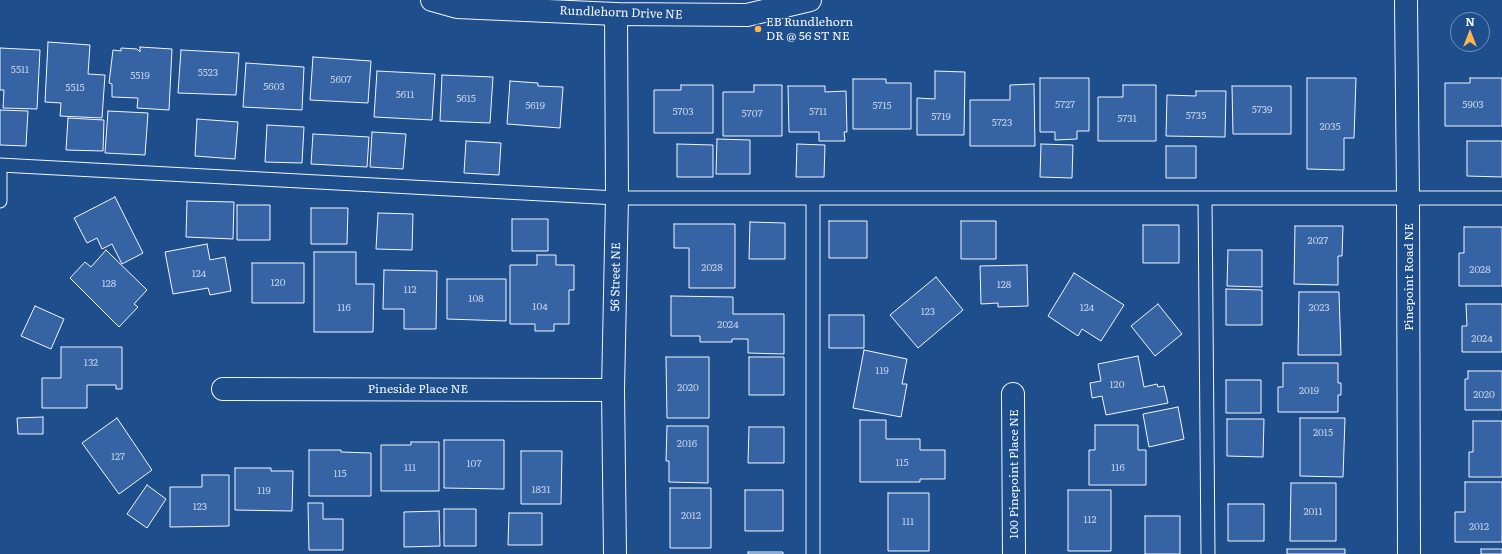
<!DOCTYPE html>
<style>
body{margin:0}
#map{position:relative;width:1502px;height:554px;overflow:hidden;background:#1f4e8c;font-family:Literata,serif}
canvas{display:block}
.north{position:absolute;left:1450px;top:12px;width:40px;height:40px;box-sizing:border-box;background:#1f4e8c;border:1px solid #7391ba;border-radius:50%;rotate:0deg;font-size:11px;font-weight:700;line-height:16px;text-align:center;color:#f2f6ff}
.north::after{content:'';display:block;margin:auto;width:14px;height:18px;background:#ffb74d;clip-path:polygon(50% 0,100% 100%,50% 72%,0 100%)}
</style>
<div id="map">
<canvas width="1502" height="554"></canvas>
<div class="north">N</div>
</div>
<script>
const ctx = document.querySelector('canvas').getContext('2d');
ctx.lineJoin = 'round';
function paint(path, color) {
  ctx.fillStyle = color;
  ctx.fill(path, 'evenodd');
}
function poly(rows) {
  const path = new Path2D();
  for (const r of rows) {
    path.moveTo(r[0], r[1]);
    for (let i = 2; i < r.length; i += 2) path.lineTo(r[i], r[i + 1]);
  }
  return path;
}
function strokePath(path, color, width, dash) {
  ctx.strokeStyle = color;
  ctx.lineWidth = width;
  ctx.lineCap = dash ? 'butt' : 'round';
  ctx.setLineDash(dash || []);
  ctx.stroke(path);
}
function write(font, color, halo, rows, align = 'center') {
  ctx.font = font + ' Literata,serif';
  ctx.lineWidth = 3;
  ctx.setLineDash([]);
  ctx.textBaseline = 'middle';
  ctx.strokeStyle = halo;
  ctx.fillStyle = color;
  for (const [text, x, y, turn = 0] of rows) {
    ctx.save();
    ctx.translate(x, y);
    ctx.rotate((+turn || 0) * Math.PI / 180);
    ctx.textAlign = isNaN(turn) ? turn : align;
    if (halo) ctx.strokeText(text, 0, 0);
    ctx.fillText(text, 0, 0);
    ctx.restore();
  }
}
const building = poly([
 [48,42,90,45,88,74,105,75,102,118,60,116,61,103,45,102,48,42],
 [140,47,172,49,169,110,137,108,138,98,112,97,112,84,109,83,113,50,121,51,121,48,137,49,140,52,140,47],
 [0,48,40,50,37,109,3,108,4,90,0,90,0,48],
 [181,50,239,53,236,95,178,93,181,50],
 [313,57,371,61,368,103,310,100,313,57],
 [246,63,304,67,302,110,243,107,246,63],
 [377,71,435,74,432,120,374,117,377,71],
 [935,71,965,72,964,135,917,135,917,98,935,99,935,71],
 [442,75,493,77,490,123,440,121,442,75],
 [1040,78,1089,78,1089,131,1077,131,1077,139,1055,140,1055,132,1040,132,1040,78],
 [1307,78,1356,78,1354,138,1344,138,1344,170,1307,169,1307,78],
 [1470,78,1502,78,1502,126,1445,126,1445,83,1470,83,1470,78],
 [853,79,886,79,886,83,911,83,911,129,853,129,853,79],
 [510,81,538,83,538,86,563,87,560,128,507,124,510,81],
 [1034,84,1035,146,970,146,970,100,1010,100,1010,85,1034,84],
 [681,85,713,85,713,133,654,133,654,90,681,90,681,85],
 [754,85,782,85,782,136,723,136,723,92,754,92,754,85],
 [1123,85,1156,85,1156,141,1098,141,1098,97,1123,97,1123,85],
 [788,86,825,86,825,92,846,91,847,132,844,132,845,141,819,141,819,132,789,132,788,86],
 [1232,86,1291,86,1291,134,1233,134,1232,86],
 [1196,91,1226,91,1225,137,1166,136,1167,95,1196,96,1196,91],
 [0,110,28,111,26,146,0,145,0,110],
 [108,111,148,113,145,155,105,153,108,111],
 [68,118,104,120,103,151,66,150,68,118],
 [197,119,238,122,235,159,195,156,197,119],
 [267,125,304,127,302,163,265,162,267,125],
 [372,132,406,134,403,169,370,167,372,132],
 [313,134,369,137,367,167,311,164,313,134],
 [717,139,750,140,750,174,716,174,717,139],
 [466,141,501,143,499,175,464,173,466,141],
 [1467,141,1502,141,1502,177,1467,176,1467,141],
 [677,144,713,145,713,177,677,177,677,144],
 [797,144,825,145,824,177,796,177,797,144],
 [1041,144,1073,145,1072,178,1040,177,1041,144],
 [1166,146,1196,146,1196,178,1166,178,1166,146],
 [115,197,143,253,122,264,112,244,102,249,97,238,87,243,74,218,115,197],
 [187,201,234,202,233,239,186,237,187,201],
 [237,205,270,205,270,240,237,240,237,205],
 [311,208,348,208,347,244,311,244,311,208],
 [378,213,413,214,412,250,376,249,378,213],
 [512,219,548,219,548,251,512,251,512,219],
 [829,221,867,221,867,258,829,258,829,221],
 [961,221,996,221,996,259,961,259,961,221],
 [750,222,785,223,785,259,749,259,750,222],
 [674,224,735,224,735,288,689,288,689,248,674,248,674,224],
 [1143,225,1179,225,1179,263,1143,263,1143,225],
 [1295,226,1343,226,1342,256,1338,256,1338,285,1294,284,1295,226],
 [1464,227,1502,227,1502,286,1459,286,1459,253,1464,253,1464,227],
 [207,244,210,260,225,257,231,291,210,295,208,288,173,294,165,252,207,244],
 [106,250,147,290,134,304,138,307,119,327,70,278,85,262,91,267,106,250],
 [1228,250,1262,250,1262,287,1227,286,1228,250],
 [314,252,356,252,356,284,374,284,373,332,314,332,314,252],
 [537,255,556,255,556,265,574,265,574,290,569,290,569,324,554,324,554,331,535,331,535,324,510,324,510,265,537,265,537,255],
 [252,263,304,263,304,303,252,303,252,263],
 [1027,265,1028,306,998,307,998,303,981,304,980,266,1027,265],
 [384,270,437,271,436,329,404,329,404,309,383,309,384,270],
 [1074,273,1124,305,1101,341,1082,329,1078,336,1048,316,1074,273],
 [936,277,963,310,918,348,890,315,936,277],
 [447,279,506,279,506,321,447,319,447,279],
 [1226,289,1262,290,1262,325,1226,325,1226,289],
 [1299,292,1339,292,1341,355,1298,355,1299,292],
 [671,296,733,297,733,314,784,314,784,354,748,353,748,339,732,339,732,342,700,342,700,336,671,336,671,296],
 [1158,304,1182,334,1155,356,1131,326,1158,304],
 [1466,304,1502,304,1502,352,1462,352,1462,326,1467,326,1466,304],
 [35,306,64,319,51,349,21,336,35,306],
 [829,315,864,315,864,348,829,348,829,315],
 [61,347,122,347,122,389,116,389,116,385,87,385,87,408,42,408,42,378,61,378,61,347],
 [864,350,907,359,902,384,907,384,901,417,853,408,864,350],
 [1138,356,1144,387,1157,384,1158,387,1164,386,1168,403,1106,415,1102,396,1092,398,1090,383,1101,381,1098,364,1138,356],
 [666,357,709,357,709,418,667,418,666,357],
 [749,357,784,357,784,395,749,395,749,357],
 [1283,363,1338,363,1338,383,1341,383,1341,395,1338,395,1338,412,1278,412,1278,387,1283,387,1283,363],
 [1468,371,1502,371,1502,410,1465,410,1465,379,1468,379,1468,371],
 [1226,380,1261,380,1261,413,1226,413,1226,380],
 [1178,407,1184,439,1149,447,1143,414,1178,407],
 [43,417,43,434,18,434,17,418,43,417],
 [117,418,152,470,119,494,82,443,117,418],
 [1300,418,1345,418,1343,477,1300,476,1300,418],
 [1227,419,1264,419,1263,457,1227,456,1227,419],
 [860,420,886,420,886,439,920,439,920,450,945,450,945,479,920,479,920,482,860,482,860,420],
 [1473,421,1502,421,1502,477,1469,477,1469,452,1473,452,1473,421],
 [1095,425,1138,425,1138,450,1146,450,1146,485,1089,485,1089,450,1095,450,1095,425],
 [667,426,708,426,708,483,669,482,669,461,666,461,667,426],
 [749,427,784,427,784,463,748,463,749,427],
 [444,440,504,440,504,489,444,488,444,440],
 [411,442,439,442,439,491,381,491,381,445,411,445,411,442],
 [309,450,341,450,341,452,371,453,371,496,309,496,309,450],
 [521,451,562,451,561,504,521,504,521,451],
 [235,468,271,468,271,471,293,471,292,511,235,510,235,468],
 [202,475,229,475,229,526,170,527,170,487,202,487,202,475],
 [1465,482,1502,482,1502,542,1455,542,1455,512,1465,512,1465,482],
 [1291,483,1336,483,1336,541,1290,541,1291,483],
 [147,485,166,499,147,528,127,514,147,485],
 [670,488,711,488,711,548,670,548,670,488],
 [745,490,783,490,783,531,745,531,745,490],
 [1068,490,1111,490,1111,551,1068,551,1068,490],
 [888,493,929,493,929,551,888,551,888,493],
 [308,503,323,503,323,519,343,519,343,550,309,550,308,503],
 [1228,504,1264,504,1264,541,1228,541,1228,504],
 [444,509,476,509,476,546,444,546,444,509],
 [439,511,440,546,404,547,404,512,439,511],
 [509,513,542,513,542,545,508,545,509,513],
 [1145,516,1180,516,1180,554,1145,554,1145,516],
 [1287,549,1345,549,1345,554,1287,554,1287,549],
 [1481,549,1502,549,1502,554,1481,554,1481,549],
 [748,552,783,552,783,554,748,554,748,552]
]);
paint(building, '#3563a3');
strokePath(building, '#f2f6ff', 1);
const lane = poly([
 [1205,198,1208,554],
 [0,201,0,165,617,198,1502,198],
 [813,554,813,198]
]);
const street = poly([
 [1406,0,1408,198,1409,554],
 [223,389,613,390],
 [1013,394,1014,554],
 [615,554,613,390,617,198,616,14]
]);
const secondary = poly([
 [432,0,457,7,616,14,747,15,810,0]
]);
strokePath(lane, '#f2f6ff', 15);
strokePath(street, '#f2f6ff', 24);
strokePath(secondary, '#f2f6ff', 24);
strokePath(lane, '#1f4e8c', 13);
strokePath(street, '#1f4e8c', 22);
strokePath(secondary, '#1f4e8c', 22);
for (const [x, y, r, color] of [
 [758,29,4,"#ffb74d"]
]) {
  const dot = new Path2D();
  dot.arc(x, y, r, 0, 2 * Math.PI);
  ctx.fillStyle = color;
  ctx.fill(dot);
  strokePath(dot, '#1f4e8c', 1.5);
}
write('10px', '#c3d1e8', null, [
 ["5511",20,70],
 ["5523",208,73],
 ["5519",140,76],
 ["5607",341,80],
 ["5603",274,87],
 ["5515",75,88],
 ["5611",405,95],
 ["5615",466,99],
 ["5727",1065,105],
 ["5903",1473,105],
 ["5619",535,106],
 ["5715",882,106],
 ["5739",1262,110],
 ["5703",683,112],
 ["5711",818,112],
 ["5707",752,114],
 ["5735",1196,116],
 ["5719",941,117],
 ["5731",1127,119],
 ["5723",1002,123],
 ["2035",1330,127],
 ["2027",1318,241],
 ["2028",712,268],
 ["2028",1480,270],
 ["124",199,274],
 ["120",278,283],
 ["128",109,284],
 ["128",1004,285],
 ["112",410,290],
 ["108",476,299],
 ["104",540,307],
 ["116",344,308],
 ["124",1087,308],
 ["2023",1319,308],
 ["123",928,312],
 ["2024",728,325],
 ["2024",1482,339],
 ["132",91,363],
 ["119",882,371],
 ["120",1117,385],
 ["2020",688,388],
 ["2019",1309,391],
 ["2020",1484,395],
 ["2015",1323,433],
 ["2016",687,444],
 ["127",118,457],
 ["115",902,463],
 ["107",474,464],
 ["111",410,468],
 ["116",1118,468],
 ["115",340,474],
 ["1831",541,490],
 ["119",264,491],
 ["123",200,507],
 ["2011",1313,512],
 ["2012",691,516],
 ["112",1090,520],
 ["111",908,522],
 ["2012",1479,527]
]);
write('12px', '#f2f6ff', '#1f4e8c', [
 ["Rundlehorn Drive NE",621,13,2],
 ["56 Street NE",616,277,-89],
 ["Pinepoint Road NE",1409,277,-90],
 ["Pineside Place NE",418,389],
 ["100 Pinepoint Place NE",1014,474,-90]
]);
write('12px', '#f2f6ff', '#1f4e8c', [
 ["EB Rundlehorn",766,22],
 ["DR @ 56 ST NE",766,36]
], 'left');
</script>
